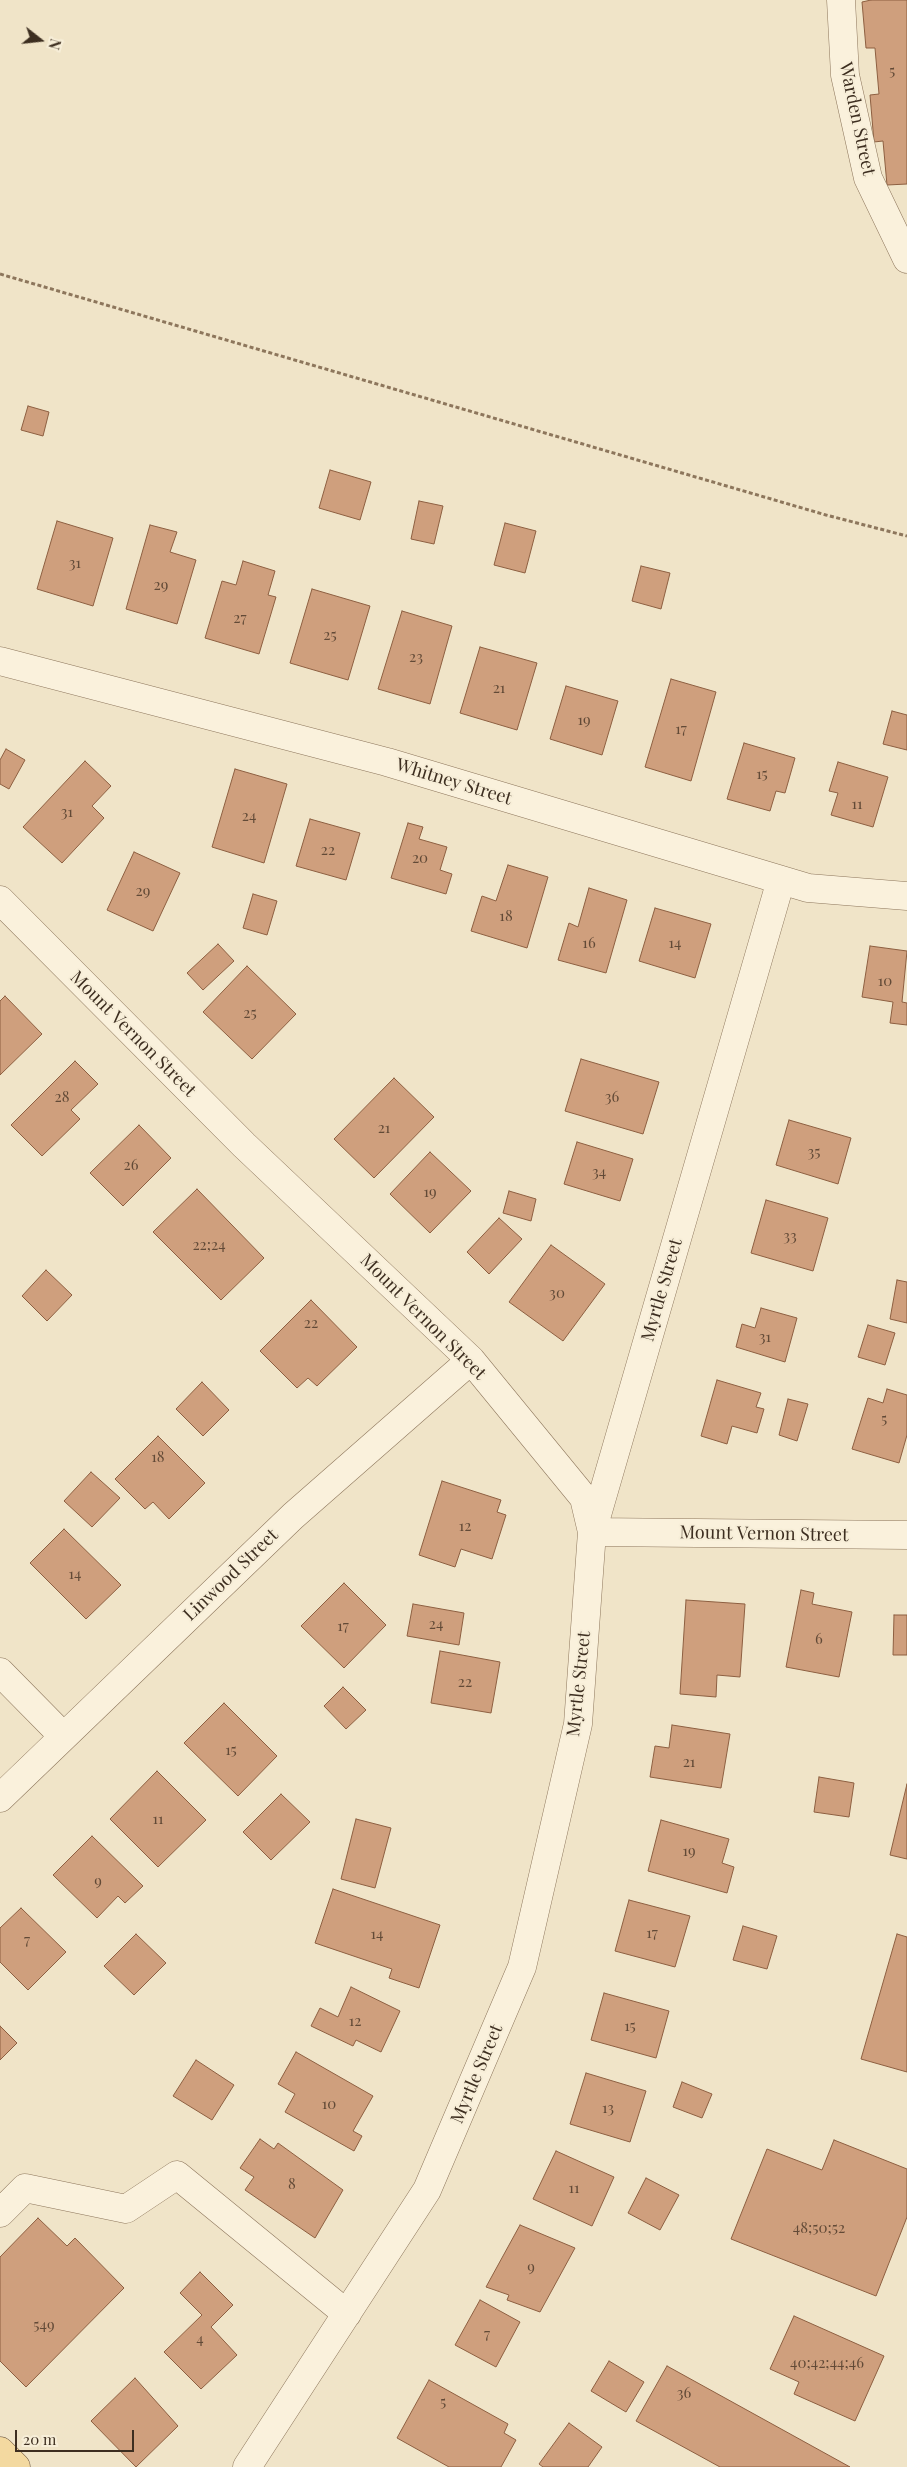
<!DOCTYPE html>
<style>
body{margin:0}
#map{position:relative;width:907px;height:2467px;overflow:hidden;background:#f0e4c8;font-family:"Playfair Display",serif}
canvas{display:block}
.north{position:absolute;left:15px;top:15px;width:50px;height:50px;-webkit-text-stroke:4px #f7eed8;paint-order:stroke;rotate:106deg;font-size:14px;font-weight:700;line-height:20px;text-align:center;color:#3d2e20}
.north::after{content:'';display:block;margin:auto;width:18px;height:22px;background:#3d2e20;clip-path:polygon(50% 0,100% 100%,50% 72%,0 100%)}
.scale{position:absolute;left:15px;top:2430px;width:119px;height:22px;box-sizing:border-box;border:2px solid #3d2e20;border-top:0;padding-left:6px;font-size:15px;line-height:18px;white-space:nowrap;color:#3d2e20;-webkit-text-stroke:4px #f7eed8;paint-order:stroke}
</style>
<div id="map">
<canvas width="907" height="2467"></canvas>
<div class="north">N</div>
<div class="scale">20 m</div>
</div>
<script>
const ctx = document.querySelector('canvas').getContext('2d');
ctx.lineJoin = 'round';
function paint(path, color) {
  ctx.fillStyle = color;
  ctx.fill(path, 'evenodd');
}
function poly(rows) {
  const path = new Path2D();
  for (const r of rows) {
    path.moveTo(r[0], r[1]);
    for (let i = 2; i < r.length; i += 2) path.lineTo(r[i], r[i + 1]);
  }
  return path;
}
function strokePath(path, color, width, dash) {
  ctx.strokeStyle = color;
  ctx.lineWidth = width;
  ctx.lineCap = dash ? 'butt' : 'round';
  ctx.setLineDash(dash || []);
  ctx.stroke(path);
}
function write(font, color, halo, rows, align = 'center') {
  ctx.font = font + ' "Playfair Display",serif';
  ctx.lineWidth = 4;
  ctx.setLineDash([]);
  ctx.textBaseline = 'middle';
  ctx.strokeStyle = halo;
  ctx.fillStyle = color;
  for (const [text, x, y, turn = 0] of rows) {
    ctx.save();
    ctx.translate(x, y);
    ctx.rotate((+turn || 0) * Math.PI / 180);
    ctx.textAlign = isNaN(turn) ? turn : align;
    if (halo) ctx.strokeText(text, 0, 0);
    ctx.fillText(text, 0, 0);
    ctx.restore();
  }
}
const building = poly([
 [871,0,907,0,907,184,887,185,883,141,874,142,870,95,879,94,875,48,866,48,862,2,871,0],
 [28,406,49,412,43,436,21,430,28,406],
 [330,470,371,482,360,520,319,508,330,470],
 [419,501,443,506,434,544,411,539,419,501],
 [57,521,113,538,93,606,37,589,57,521],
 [505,523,536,531,525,573,494,565,505,523],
 [150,525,177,532,170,552,196,560,177,624,126,609,150,525],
 [243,561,275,571,268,595,276,597,259,654,205,638,222,581,236,585,243,561],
 [641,566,670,573,661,609,632,601,641,566],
 [312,589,370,606,348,680,290,663,312,589],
 [402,611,452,626,430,704,378,689,402,611],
 [480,647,537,663,517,730,460,713,480,647],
 [671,679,716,692,691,781,645,767,671,679],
 [566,686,618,701,602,755,550,739,566,686],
 [892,711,907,715,907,750,883,744,892,711],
 [744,743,795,758,785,793,776,791,770,811,727,799,744,743],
 [6,749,25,760,9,789,0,784,0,760,6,749],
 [85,761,111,786,92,806,104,818,62,863,23,827,85,761],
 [838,762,888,777,873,827,831,815,838,793,829,791,838,762],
 [235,769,287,784,264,863,212,847,235,769],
 [310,819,360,833,346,880,296,866,310,819],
 [408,823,423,827,419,839,447,847,440,870,452,874,446,894,391,878,408,823],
 [134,852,180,873,153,931,107,910,134,852],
 [508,865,548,877,527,948,471,931,482,896,496,901,508,865],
 [589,888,627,900,606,973,558,960,569,923,578,927,589,888],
 [253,894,277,901,267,935,243,928,253,894],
 [655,908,711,924,695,978,639,961,655,908],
 [218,944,234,961,203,990,187,973,218,944],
 [870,946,907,951,902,1002,907,1003,907,1025,890,1023,893,1002,862,997,870,946],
 [247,966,296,1014,252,1059,203,1012,247,966],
 [5,996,42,1034,0,1075,0,1001,5,996],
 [581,1059,659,1082,643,1134,565,1111,581,1059],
 [75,1061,98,1084,71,1110,80,1119,42,1156,11,1125,75,1061],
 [394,1078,434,1117,374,1178,334,1139,394,1078],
 [789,1120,851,1138,838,1184,776,1165,789,1120],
 [139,1125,171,1158,123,1206,90,1173,139,1125],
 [577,1142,633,1159,620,1201,564,1184,577,1142],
 [430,1152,471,1191,430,1233,390,1194,430,1152],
 [197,1189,264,1258,221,1300,153,1232,197,1189],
 [509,1191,536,1199,531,1221,503,1213,509,1191],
 [766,1200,828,1218,813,1271,751,1253,766,1200],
 [499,1218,522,1239,489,1274,467,1252,499,1218],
 [551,1245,605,1284,563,1341,509,1302,551,1245],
 [46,1270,72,1295,47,1321,22,1296,46,1270],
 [897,1280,907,1282,907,1323,890,1319,897,1280],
 [311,1300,357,1347,317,1386,308,1378,297,1388,260,1351,311,1300],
 [761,1308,797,1318,785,1362,736,1347,742,1324,755,1328,761,1308],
 [868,1325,895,1333,885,1365,858,1357,868,1325],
 [717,1380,761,1393,756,1407,764,1409,757,1433,732,1426,727,1444,701,1436,717,1380],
 [202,1382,229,1410,203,1436,176,1409,202,1382],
 [887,1389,907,1395,907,1435,899,1463,852,1449,868,1398,883,1403,887,1389],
 [788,1399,808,1404,797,1441,779,1435,788,1399],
 [158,1436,205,1483,169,1519,153,1502,145,1509,115,1479,158,1436],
 [91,1472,120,1498,92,1527,64,1501,91,1472],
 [442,1481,501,1500,497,1512,506,1515,492,1559,461,1549,455,1567,419,1555,442,1481],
 [64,1529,121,1585,86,1619,30,1563,64,1529],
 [344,1583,386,1625,344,1668,301,1626,344,1583],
 [801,1590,814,1593,812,1604,852,1612,839,1677,786,1667,801,1590],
 [686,1600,745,1604,740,1677,717,1675,716,1697,680,1694,686,1600],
 [413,1604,464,1613,459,1645,407,1636,413,1604],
 [894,1615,907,1615,907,1655,893,1655,894,1615],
 [440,1651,500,1662,491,1713,431,1703,440,1651],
 [343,1687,366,1710,346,1729,324,1706,343,1687],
 [224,1703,277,1756,238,1796,184,1743,224,1703],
 [672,1725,730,1734,721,1788,650,1777,655,1746,669,1748,672,1725],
 [157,1771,206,1820,158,1867,110,1819,157,1771],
 [819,1777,854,1783,849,1817,814,1812,819,1777],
 [907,1784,907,1859,890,1855,907,1784],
 [281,1794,310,1822,271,1860,243,1832,281,1794],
 [356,1819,391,1828,375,1888,341,1879,356,1819],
 [661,1820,729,1839,722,1863,734,1867,727,1893,648,1871,661,1820],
 [92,1836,143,1886,125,1903,118,1896,97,1918,53,1875,92,1836],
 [333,1889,440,1925,419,1988,389,1978,392,1969,315,1943,333,1889],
 [629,1900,690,1916,675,1967,615,1951,629,1900],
 [21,1908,66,1952,28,1990,0,1962,0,1928,21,1908],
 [743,1926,777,1936,767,1969,733,1960,743,1926],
 [136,1934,166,1963,134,1995,104,1966,136,1934],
 [897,1934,907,1937,907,2072,861,2059,897,1934],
 [351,1987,400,2011,381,2052,356,2040,353,2046,311,2026,320,2008,338,2017,351,1987],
 [604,1993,669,2011,656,2058,591,2040,604,1993],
 [0,2026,17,2043,0,2060,0,2026],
 [296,2052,373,2096,353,2131,362,2136,354,2151,285,2112,295,2094,278,2084,296,2052],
 [196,2060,234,2085,212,2120,173,2096,196,2060],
 [586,2073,646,2091,630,2142,570,2124,586,2073],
 [682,2082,712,2094,702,2118,673,2107,682,2082],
 [260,2139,274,2149,278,2143,343,2190,315,2238,245,2190,254,2177,240,2168,260,2139],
 [834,2140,907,2169,907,2217,876,2296,731,2239,767,2149,822,2170,834,2140],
 [556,2151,614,2177,592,2226,533,2199,556,2151],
 [646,2178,679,2195,660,2230,628,2213,646,2178],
 [38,2218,67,2246,75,2238,124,2288,26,2387,0,2361,0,2257,38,2218],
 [520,2225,575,2248,540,2312,507,2300,509,2295,486,2287,520,2225],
 [200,2272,233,2305,211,2327,237,2355,201,2389,164,2352,202,2315,180,2293,200,2272],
 [480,2300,520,2322,496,2367,455,2345,480,2300],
 [794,2316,884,2356,855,2421,794,2394,799,2382,770,2369,794,2316],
 [609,2361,644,2382,626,2412,591,2391,609,2361],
 [667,2366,850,2467,720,2467,636,2421,667,2366],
 [135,2378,178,2426,136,2467,91,2421,135,2378],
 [429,2380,508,2424,504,2433,516,2440,501,2467,449,2467,397,2438,429,2380],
 [569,2423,602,2447,588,2467,543,2467,539,2464,569,2423]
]);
paint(building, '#cf9f7d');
strokePath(building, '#8d5f41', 1);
const minor = poly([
 [841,0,845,75,868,178,907,259],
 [0,661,387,762,808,888,907,896],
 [0,900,244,1145,471,1360,584,1498,592,1532,907,1535],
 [0,1672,63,1736],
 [0,1798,293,1516,471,1360],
 [0,2213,25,2188,126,2209,177,2175,347,2314],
 [247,2467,427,2190,522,1967,578,1724,592,1532,781,880]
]);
const major = poly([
 [0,2451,16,2467]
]);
strokePath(minor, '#8d765c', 29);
strokePath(major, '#5b4430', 29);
strokePath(poly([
 [0,274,826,515,907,536]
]), '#8d765c', 3, [4, 2.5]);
strokePath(minor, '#faf1dc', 28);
strokePath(major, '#f3d9a0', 28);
write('15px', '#624a37', null, [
 ["5",892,71],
 ["31",75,563],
 ["29",161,585],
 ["27",240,618],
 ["25",330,635],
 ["23",416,657],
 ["21",499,688],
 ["19",584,720],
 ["17",681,729],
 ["15",762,774],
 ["11",857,804],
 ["31",67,812],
 ["24",249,816],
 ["22",328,850],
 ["20",420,858],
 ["29",143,891],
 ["18",506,916],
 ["16",589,943],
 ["14",675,943],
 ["10",885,981],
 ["25",250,1013],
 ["28",62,1097],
 ["36",612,1097],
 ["21",384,1128],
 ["35",814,1152],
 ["26",131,1165],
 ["34",599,1172],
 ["19",430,1192],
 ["33",790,1236],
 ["22;24",209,1245],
 ["30",557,1293],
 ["22",311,1323],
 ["31",765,1337],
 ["5",884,1419],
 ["18",158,1457],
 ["12",465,1526],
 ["14",75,1574],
 ["24",436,1624],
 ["17",343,1626],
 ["6",819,1639],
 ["22",465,1682],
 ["15",231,1750],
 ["21",689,1762],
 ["11",158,1819],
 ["19",689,1851],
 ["9",98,1881],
 ["17",652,1933],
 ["14",377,1934],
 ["7",27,1940],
 ["12",355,2021],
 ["15",630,2026],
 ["10",329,2104],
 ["13",608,2108],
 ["8",292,2184],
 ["11",574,2188],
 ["48;50;52",819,2228],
 ["9",531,2267],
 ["549",44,2325],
 ["7",487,2334],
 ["4",200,2339],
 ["40;42;44;46",827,2363],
 ["36",684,2393],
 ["5",443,2402]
]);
write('18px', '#3d2e20', '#f7eed8', [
 ["Warden Street",857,119,78],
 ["Whitney Street",454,782,17],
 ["Mount Vernon Street",133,1034,45],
 ["Myrtle Street",662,1290,-74],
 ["Mount Vernon Street",423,1317,45],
 ["Mount Vernon Street",764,1534,1],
 ["Linwood Street",231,1575,-44],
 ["Myrtle Street",579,1684,-84],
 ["Myrtle Street",477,2074,-67]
]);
</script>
